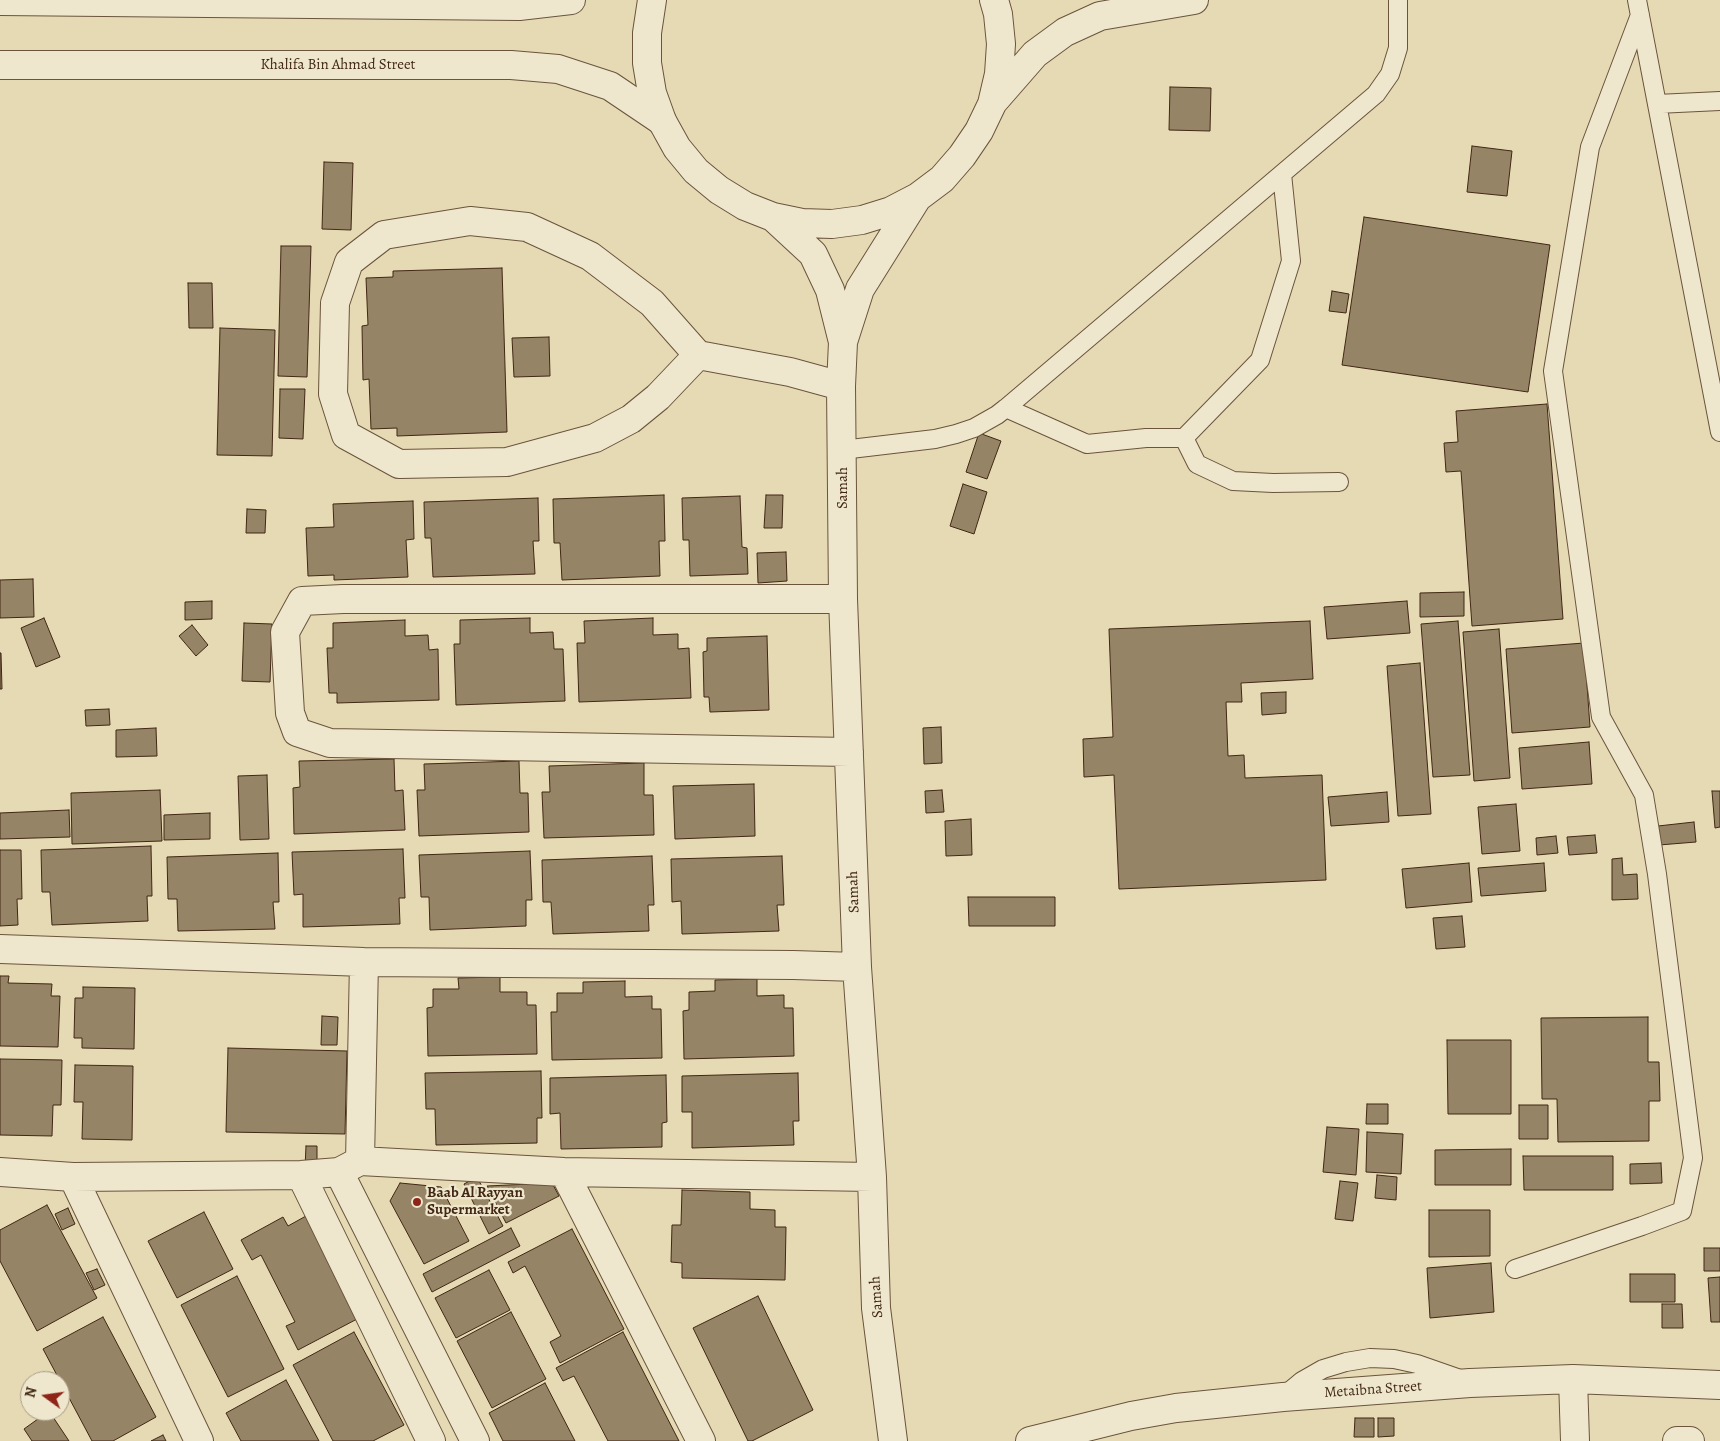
<!DOCTYPE html>
<style>
body{margin:0}
#map{position:relative;width:1720px;height:1441px;overflow:hidden;background:#e5dab3;font-family:Alegreya,serif}
canvas{display:block}
.north{position:absolute;left:20px;top:1371px;width:50px;height:50px;box-sizing:border-box;background:#eee7ce;border:1px solid #a99a84;border-radius:50%;rotate:284deg;font-size:14px;font-weight:700;line-height:20px;text-align:center;color:#412714}
.north::after{content:'';display:block;margin:auto;width:18px;height:22px;background:#8f2418;clip-path:polygon(50% 0,100% 100%,50% 72%,0 100%)}
</style>
<div id="map">
<canvas width="1720" height="1441"></canvas>
<div class="north">N</div>
</div>
<script>
const ctx = document.querySelector('canvas').getContext('2d');
ctx.lineJoin = 'round';
function paint(path, color) {
  ctx.fillStyle = color;
  ctx.fill(path, 'evenodd');
}
function poly(rows) {
  const path = new Path2D();
  for (const r of rows) {
    path.moveTo(r[0], r[1]);
    for (let i = 2; i < r.length; i += 2) path.lineTo(r[i], r[i + 1]);
  }
  return path;
}
function strokePath(path, color, width, dash) {
  ctx.strokeStyle = color;
  ctx.lineWidth = width;
  ctx.lineCap = dash ? 'butt' : 'round';
  ctx.setLineDash(dash || []);
  ctx.stroke(path);
}
function write(font, color, halo, rows, align = 'center') {
  ctx.font = font + ' Alegreya,serif';
  ctx.lineWidth = 4.5;
  ctx.setLineDash([]);
  ctx.textBaseline = 'middle';
  ctx.strokeStyle = halo;
  ctx.fillStyle = color;
  for (const [text, x, y, turn = 0] of rows) {
    ctx.save();
    ctx.translate(x, y);
    ctx.rotate((+turn || 0) * Math.PI / 180);
    ctx.textAlign = isNaN(turn) ? turn : align;
    if (halo) ctx.strokeText(text, 0, 0);
    ctx.fillText(text, 0, 0);
    ctx.restore();
  }
}
const building = poly([
 [1170,87,1211,88,1210,131,1169,130,1170,87],
 [1472,146,1512,151,1507,196,1467,192,1472,146],
 [324,162,353,163,351,230,322,229,324,162],
 [1364,217,1550,245,1528,392,1342,365,1364,217],
 [281,246,311,246,307,377,278,376,281,246],
 [502,268,507,432,397,436,397,428,371,429,369,379,363,380,362,326,368,325,366,278,393,277,393,271,502,268],
 [188,283,212,283,213,328,189,328,188,283],
 [1332,291,1349,294,1346,313,1329,311,1332,291],
 [220,328,275,330,272,456,217,455,220,328],
 [549,337,550,376,514,377,512,338,549,337],
 [280,389,305,389,303,439,279,438,280,389],
 [1547,404,1563,619,1472,626,1461,471,1446,472,1444,443,1458,442,1456,411,1547,404],
 [979,433,1001,441,987,479,966,472,979,433],
 [963,484,987,492,974,534,950,526,963,484],
 [664,495,665,541,659,541,660,576,562,580,560,543,554,543,553,499,664,495],
 [766,495,783,495,782,528,764,528,766,495],
 [740,496,742,547,747,548,748,574,690,576,689,540,683,540,682,498,740,496],
 [538,498,539,541,533,541,535,574,433,577,431,538,425,538,424,502,538,498],
 [413,501,414,539,406,540,408,577,334,580,334,575,308,576,306,528,334,527,333,504,413,501],
 [247,509,266,510,265,533,246,533,247,509],
 [786,552,787,581,758,583,757,553,786,552],
 [33,579,34,617,0,618,0,580,33,579],
 [1464,592,1464,616,1420,617,1420,593,1464,592],
 [212,601,212,619,185,620,185,602,212,601],
 [1407,601,1410,633,1327,639,1324,607,1407,601],
 [44,618,60,657,36,667,21,628,44,618],
 [530,618,530,633,553,632,554,649,563,649,565,701,456,705,454,644,460,644,460,620,530,618],
 [653,618,653,635,678,634,678,649,689,648,691,698,579,702,577,643,585,643,584,621,653,618],
 [405,620,405,636,428,635,429,650,438,649,439,700,337,703,337,693,329,693,327,648,333,648,333,623,405,620],
 [1310,621,1313,679,1241,683,1242,702,1226,702,1228,756,1244,755,1245,778,1322,775,1326,880,1119,889,1114,775,1084,777,1083,739,1113,737,1109,629,1310,621],
 [1458,621,1470,775,1433,777,1421,624,1458,621],
 [244,623,272,624,270,682,242,681,244,623],
 [192,625,208,645,196,656,179,636,192,625],
 [1499,629,1510,778,1474,781,1463,632,1499,629],
 [767,636,769,710,710,712,709,697,704,697,703,652,707,651,707,638,767,636],
 [1584,643,1590,727,1512,733,1506,649,1584,643],
 [0,653,1,653,2,689,0,689,0,653],
 [1420,663,1431,814,1398,816,1387,666,1420,663],
 [1286,692,1286,713,1262,715,1261,693,1286,692],
 [109,709,110,725,86,726,85,710,109,709],
 [941,727,942,763,924,764,923,728,941,727],
 [156,728,157,756,116,757,116,730,156,728],
 [1589,742,1592,784,1522,789,1519,748,1589,742],
 [394,759,395,791,403,790,405,830,294,834,293,788,300,787,299,761,394,759],
 [519,761,520,793,528,793,529,832,419,836,417,790,425,790,424,764,519,761],
 [644,763,644,795,653,795,654,835,544,838,542,792,550,792,549,766,644,763],
 [267,775,269,839,240,840,238,776,267,775],
 [754,784,755,836,675,839,673,786,754,784],
 [160,790,162,841,72,844,71,793,160,790],
 [942,790,944,812,926,813,925,791,942,790],
 [1712,791,1720,791,1720,827,1715,828,1712,791],
 [1387,792,1389,822,1331,826,1328,797,1387,792],
 [1516,804,1520,851,1482,854,1478,807,1516,804],
 [69,810,70,837,0,839,0,813,69,810],
 [210,813,210,839,164,840,164,815,210,813],
 [971,819,972,855,946,856,945,821,971,819],
 [1694,822,1696,842,1659,845,1658,826,1694,822],
 [1595,835,1597,853,1569,855,1567,837,1595,835],
 [1556,836,1558,853,1537,855,1536,838,1556,836],
 [151,846,152,896,147,896,148,921,52,925,50,892,42,892,41,850,151,846],
 [403,849,405,898,399,898,400,924,303,927,303,894,294,895,292,852,403,849],
 [0,850,21,850,22,899,17,899,18,925,0,926,0,850],
 [530,851,532,900,526,900,526,926,430,930,429,897,421,897,419,855,530,851],
 [278,853,279,902,273,902,275,929,178,931,177,899,168,899,167,857,278,853],
 [652,856,654,905,648,905,649,931,553,934,551,902,543,902,542,860,652,856],
 [782,856,784,905,777,905,779,931,682,934,681,901,672,902,671,859,782,856],
 [1622,858,1623,875,1637,874,1638,899,1612,900,1612,859,1622,858],
 [1469,863,1472,902,1406,908,1402,869,1469,863],
 [1544,863,1546,891,1481,896,1478,868,1544,863],
 [968,897,1055,897,1055,926,969,926,968,897],
 [1462,916,1465,947,1436,949,1433,918,1462,916],
 [0,976,9,976,8,983,52,984,51,996,60,996,58,1047,0,1046,0,976],
 [500,977,500,992,527,992,527,1005,536,1005,537,1054,428,1056,427,1008,433,1007,433,989,459,989,458,978,500,977],
 [757,979,757,996,784,995,784,1008,793,1008,794,1056,684,1059,683,1011,689,1010,689,992,715,991,715,980,757,979],
 [625,981,625,997,652,996,652,1009,661,1009,662,1058,552,1060,551,1012,557,1012,557,993,583,993,583,982,625,981],
 [83,987,135,988,134,1049,82,1048,82,1038,74,1038,75,998,83,998,83,987],
 [322,1016,338,1017,337,1045,321,1045,322,1016],
 [1648,1017,1648,1062,1659,1062,1660,1101,1649,1101,1649,1141,1558,1142,1557,1099,1542,1099,1541,1018,1648,1017],
 [1447,1040,1511,1040,1511,1114,1448,1114,1447,1040],
 [228,1048,347,1051,345,1134,226,1132,228,1048],
 [0,1059,62,1060,61,1105,53,1105,52,1136,0,1135,0,1059],
 [75,1065,133,1066,132,1140,82,1139,83,1102,74,1102,75,1065],
 [541,1071,542,1118,537,1118,537,1143,436,1145,435,1109,426,1109,425,1073,541,1071],
 [798,1073,799,1121,793,1121,794,1145,692,1148,692,1112,682,1112,682,1076,798,1073],
 [666,1075,667,1122,662,1123,662,1147,561,1149,560,1113,550,1114,550,1078,666,1075],
 [1367,1104,1388,1104,1388,1124,1366,1124,1367,1104],
 [1519,1105,1548,1105,1548,1139,1519,1139,1519,1105],
 [1327,1127,1359,1129,1356,1175,1323,1172,1327,1127],
 [1367,1132,1403,1134,1401,1174,1366,1172,1367,1132],
 [306,1146,317,1146,317,1168,305,1168,306,1146],
 [1511,1149,1511,1185,1435,1185,1435,1150,1511,1149],
 [1523,1156,1613,1156,1613,1190,1524,1190,1523,1156],
 [1661,1163,1662,1183,1630,1184,1630,1164,1661,1163],
 [1377,1175,1397,1177,1396,1200,1375,1198,1377,1175],
 [477,1177,503,1226,489,1234,464,1184,477,1177],
 [1340,1181,1358,1183,1353,1221,1335,1219,1340,1181],
 [400,1183,441,1187,469,1241,424,1264,390,1201,400,1183],
 [552,1183,559,1196,506,1223,487,1186,552,1183],
 [682,1190,750,1192,750,1209,775,1210,775,1227,786,1227,785,1280,682,1278,682,1263,671,1262,672,1225,681,1225,682,1190],
 [47,1205,97,1298,37,1331,0,1261,0,1230,47,1205],
 [68,1208,75,1224,62,1230,55,1214,68,1208],
 [1429,1210,1490,1210,1490,1256,1429,1257,1429,1210],
 [204,1212,233,1269,177,1298,148,1241,204,1212],
 [306,1216,359,1318,298,1350,286,1326,295,1322,261,1255,252,1260,241,1240,283,1217,288,1226,306,1216],
 [511,1228,520,1246,432,1292,423,1274,511,1228],
 [572,1229,624,1329,560,1363,550,1342,561,1336,525,1266,513,1273,508,1262,572,1229],
 [1704,1248,1720,1248,1720,1271,1704,1271,1704,1248],
 [1491,1263,1494,1312,1430,1318,1427,1268,1491,1263],
 [97,1269,105,1285,94,1290,86,1273,97,1269],
 [489,1270,510,1310,456,1338,435,1298,489,1270],
 [1630,1274,1675,1274,1675,1302,1630,1302,1630,1274],
 [237,1276,284,1369,228,1397,181,1305,237,1276],
 [1720,1277,1720,1322,1711,1322,1708,1278,1720,1277],
 [758,1296,813,1410,752,1441,748,1441,693,1328,758,1296],
 [1662,1304,1682,1304,1683,1328,1662,1328,1662,1304],
 [511,1312,546,1379,492,1408,457,1341,511,1312],
 [103,1317,156,1417,113,1441,92,1441,43,1349,103,1317],
 [354,1332,404,1425,373,1441,333,1441,293,1365,354,1332],
 [623,1332,679,1441,608,1441,574,1376,563,1381,556,1368,623,1332],
 [286,1380,319,1441,241,1441,226,1413,286,1380],
 [545,1383,575,1441,503,1441,489,1413,545,1383],
 [49,1411,69,1441,32,1441,24,1429,49,1411],
 [1355,1418,1374,1418,1374,1437,1354,1437,1355,1418],
 [1378,1418,1394,1418,1394,1436,1378,1437,1378,1418],
 [163,1435,166,1441,151,1441,163,1435]
]);
paint(building, '#968467');
strokePath(building, '#412714', 1);
const service = poly([
 [1637,0,1720,432],
 [1657,104,1720,101],
 [1006,408,1087,444,1146,438,1184,438,1260,360,1291,261,1282,174],
 [1184,438,1197,464,1233,481,1273,483,1339,482],
 [842,450,935,439,956,434,974,428,997,415,1006,408,1376,94,1390,74,1398,48,1398,0],
 [1515,1269,1642,1226,1682,1211,1693,1158,1657,874,1644,795,1601,717,1553,371,1590,147,1640,15],
 [1284,1396,1302,1381,1323,1369,1346,1362,1370,1358,1394,1359,1417,1364,1460,1379]
]);
const minor = poly([
 [652,0,647,33,647,63,652,93,662,121,677,148,696,171,719,190,745,206,773,217,802,223,832,224,862,220,891,211,918,197,942,179,962,156,979,131,992,104,999,74,1001,44,998,14,994,0],
 [994,101,1035,54,1065,32,1100,16,1194,0],
 [773,217,813,254,830,290,843,342,841,386,843,599,857,967,872,1177,876,1308,893,1441],
 [843,342,860,289,917,198],
 [698,355,658,397,631,419,595,438,507,462,399,464,346,435,333,394,335,303,349,262,384,235,470,221,527,227,590,256,652,303,698,355,790,372,841,386],
 [843,599,343,599,302,601,285,632,290,713,297,732,330,743,849,752],
 [0,949,364,962,793,965,857,967],
 [364,962,360,1161,564,1172,872,1177],
 [0,1172,73,1177,301,1175,339,1172,360,1161],
 [339,1172,475,1441],
 [564,1172,701,1441],
 [301,1175,431,1441],
 [73,1177,199,1441],
 [1573,1379,1575,1441],
 [1030,1441,1131,1416,1176,1408,1283,1397,1470,1383,1573,1379,1720,1385],
 [1677,1441,1690,1441]
]);
const tertiary = poly([
 [0,1,519,6,571,0],
 [0,65,511,65,558,69,610,86,662,121]
]);
strokePath(service, '#6a543c', 20);
strokePath(minor, '#6a543c', 30);
strokePath(tertiary, '#6a543c', 30);
strokePath(service, '#eee7ce', 18);
strokePath(minor, '#eee7ce', 28);
strokePath(tertiary, '#eee7ce', 28);
for (const [x, y, r, color] of [
 [417,1202,5,"#8f2418"]
]) {
  const dot = new Path2D();
  dot.arc(x, y, r, 0, 2 * Math.PI);
  ctx.fillStyle = color;
  ctx.fill(dot);
  strokePath(dot, '#eee7ce', 2);
}
write('15px', '#412714', '#eee7ce', [
 ["Khalifa Bin Ahmad Street",338,65],
 ["Samah",843,488,-90],
 ["Samah",854,892,-92],
 ["Samah",877,1297,-94],
 ["Metaibna Street",1373,1390,-4]
]);
write('bold 15px', '#412714', '#eee7ce', [
 ["Baab Al Rayyan",427,1193],
 ["Supermarket",427,1210]
], 'left');
</script>
